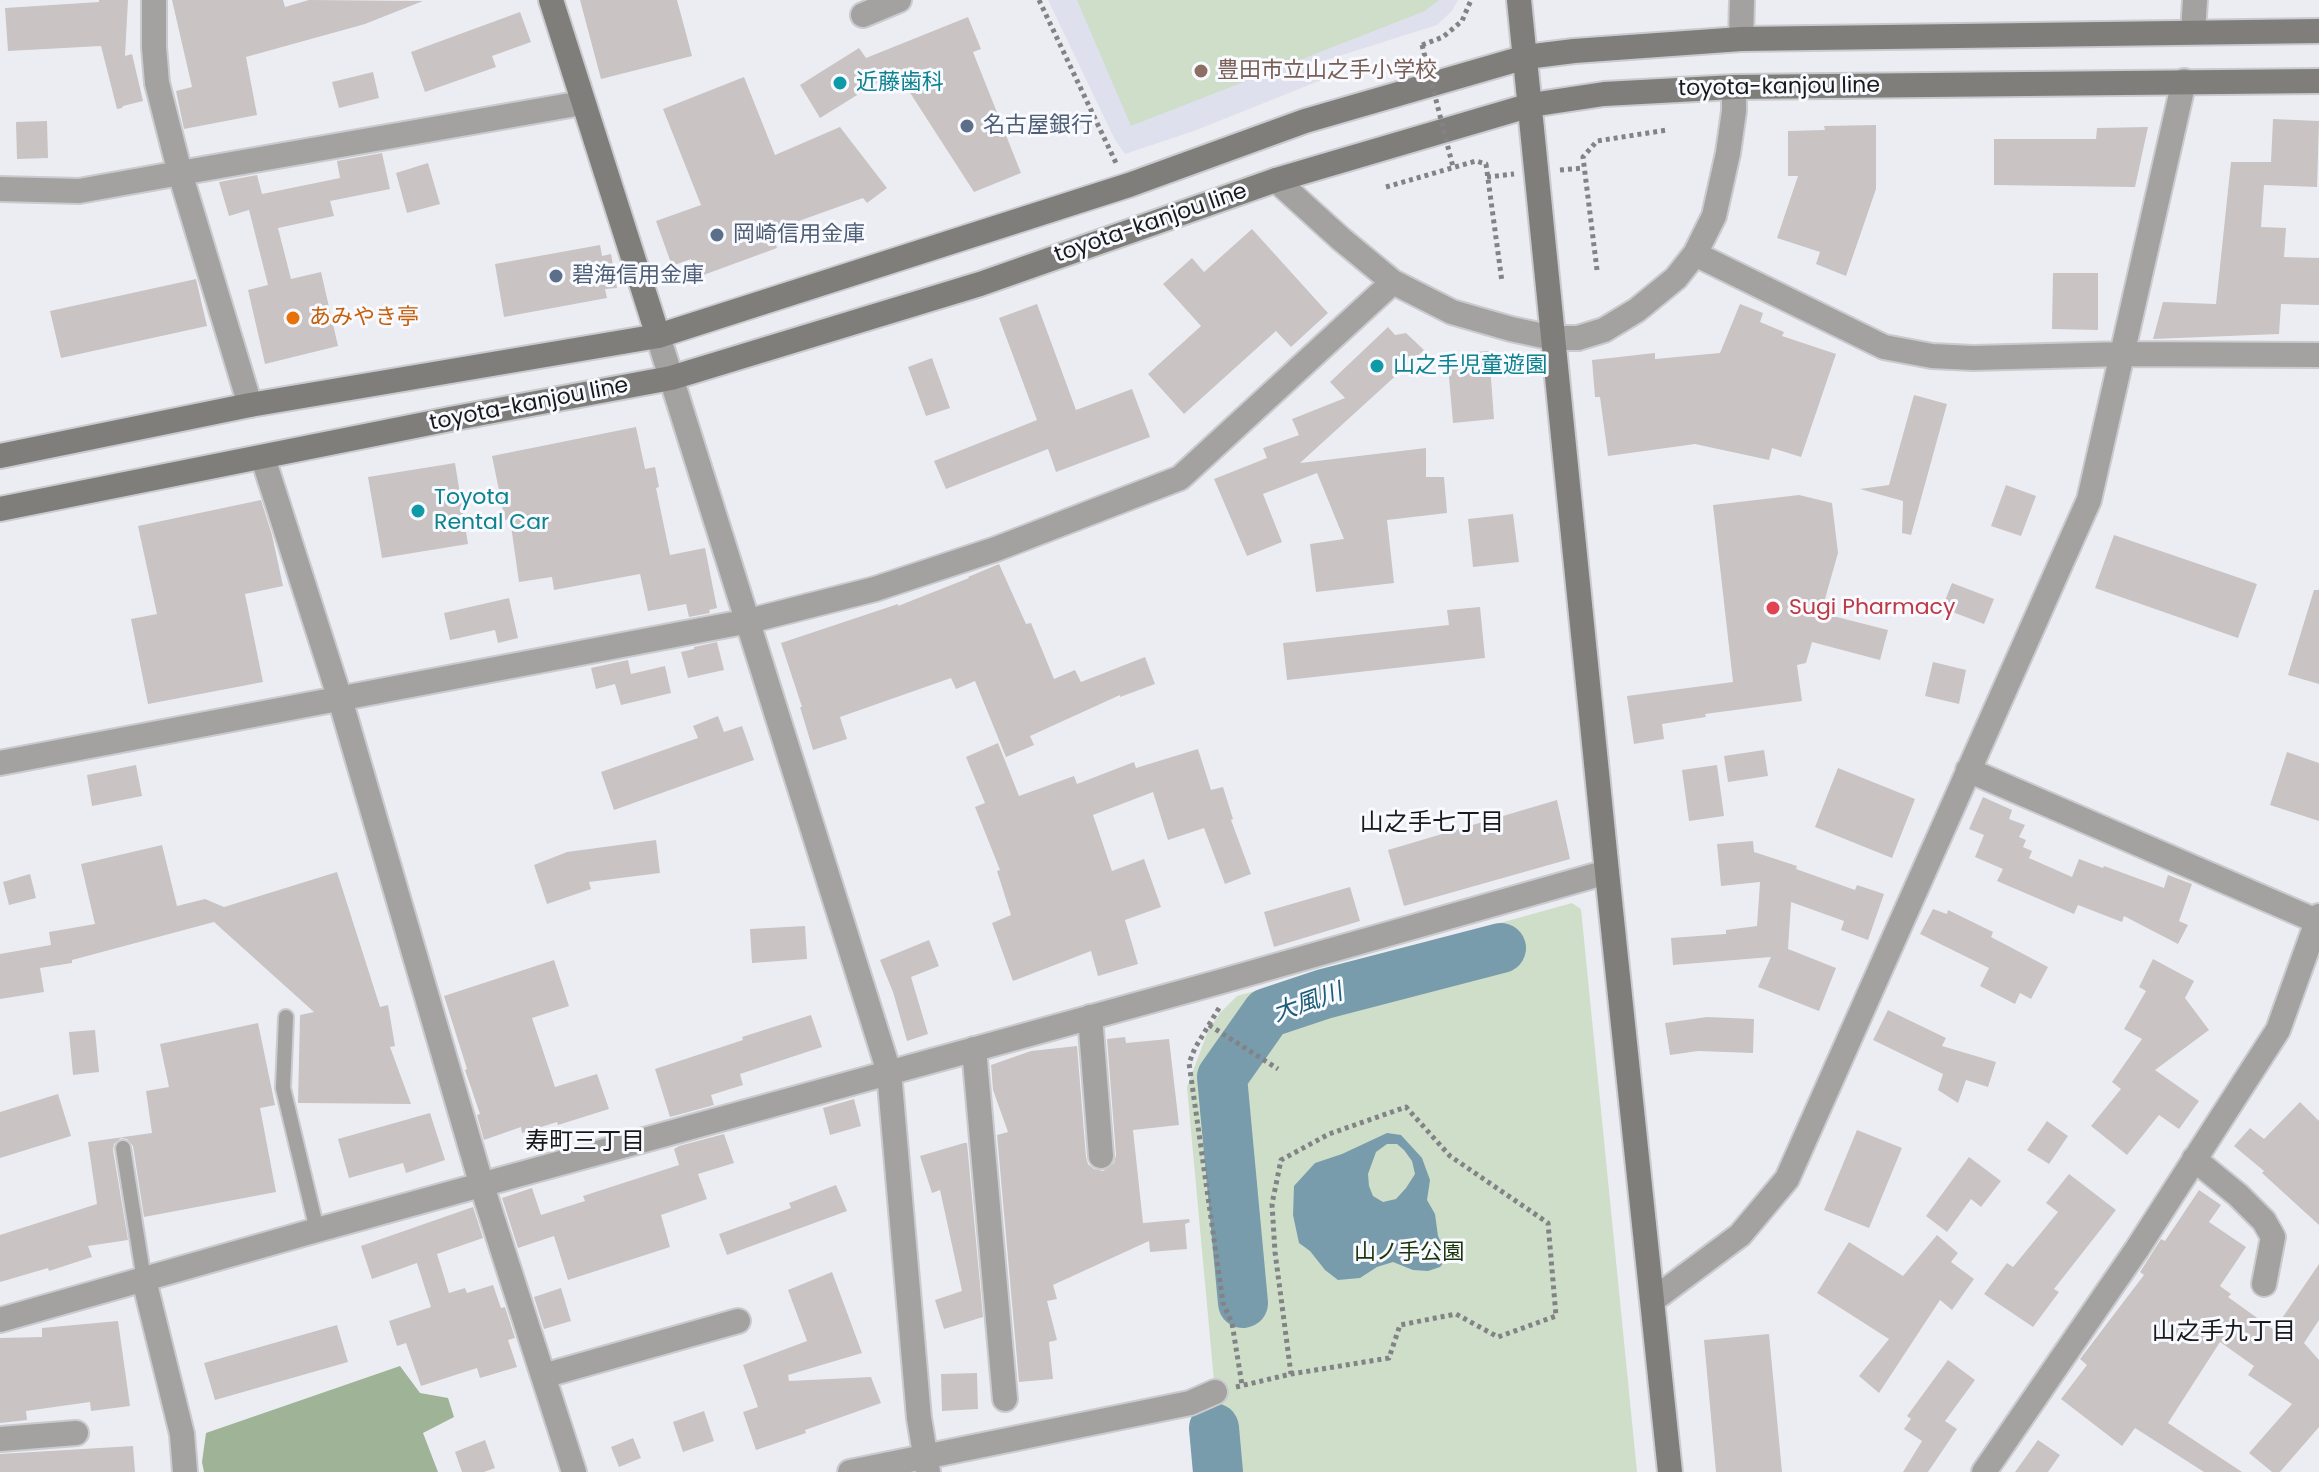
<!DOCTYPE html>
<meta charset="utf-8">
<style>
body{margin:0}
canvas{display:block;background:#ecedf2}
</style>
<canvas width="2319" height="1472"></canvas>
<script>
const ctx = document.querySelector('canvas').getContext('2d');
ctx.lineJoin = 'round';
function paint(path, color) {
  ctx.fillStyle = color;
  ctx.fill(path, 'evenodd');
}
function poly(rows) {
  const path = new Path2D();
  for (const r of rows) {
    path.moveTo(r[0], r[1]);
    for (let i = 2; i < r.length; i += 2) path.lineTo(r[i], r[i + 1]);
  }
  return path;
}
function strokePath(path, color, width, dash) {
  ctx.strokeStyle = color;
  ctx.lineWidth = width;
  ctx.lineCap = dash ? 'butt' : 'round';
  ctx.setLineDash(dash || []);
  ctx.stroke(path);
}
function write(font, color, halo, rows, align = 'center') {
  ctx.font = font + ' Poppins,"Noto Sans JP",sans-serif';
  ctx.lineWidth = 6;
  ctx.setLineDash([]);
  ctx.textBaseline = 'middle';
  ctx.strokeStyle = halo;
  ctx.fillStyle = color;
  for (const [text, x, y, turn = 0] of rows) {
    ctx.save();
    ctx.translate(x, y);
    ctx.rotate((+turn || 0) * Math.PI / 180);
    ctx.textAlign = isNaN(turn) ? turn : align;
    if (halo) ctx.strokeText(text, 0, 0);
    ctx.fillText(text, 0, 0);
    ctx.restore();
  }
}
paint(poly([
 [1048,0,1458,0,1452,11,1437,25,1317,63,1324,79,1194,131,1125,154,1115,140]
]), '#dee1ed');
paint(poly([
 [1077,0,1439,0,1425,11,1131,126],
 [1572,903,1581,909,1637,1472,1225,1472,1215,1392,1187,1087,1208,1031,1220,1013,1237,996]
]), '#cfdec9');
paint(poly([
 [400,1366,420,1393,448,1398,454,1417,423,1433,438,1472,204,1472,202,1462,206,1433]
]), '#9fb397');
paint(poly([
 [1387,1133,1401,1135,1422,1158,1430,1180,1427,1200,1435,1214,1438,1236,1448,1257,1440,1267,1428,1271,1413,1270,1393,1262,1377,1267,1360,1278,1338,1280,1325,1270,1310,1251,1299,1243,1293,1215,1294,1186,1315,1163,1342,1154],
 [1387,1144,1397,1144,1404,1150,1412,1161,1415,1174,1406,1188,1396,1199,1383,1202,1373,1196,1369,1186,1368,1174,1376,1152]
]), '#799cac');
strokePath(poly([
 [1243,1303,1222,1077,1267,1013,1324,994,1501,948],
 [1214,1428,1218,1472]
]), '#799cac', 50);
paint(poly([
 [99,0,128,0,125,56,132,54,143,101,123,106,122,108,117,109,101,46,8,51,5,8,99,2],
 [172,0,283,0,285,7,309,0,423,1,365,24,246,57,257,115,184,129,176,91,192,87],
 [580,0,677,0,692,56,601,79],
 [520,12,531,42,492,56,496,67,425,92,411,52],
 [968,17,981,49,973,52,1021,173,974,192,896,71,820,118,800,85,859,48,866,58],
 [373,72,379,98,339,108,332,82],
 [744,77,775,155,840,127,887,188,867,203,863,198,771,231,777,248,698,277,691,259,672,266,656,221,701,205,663,109],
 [2273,119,2319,121,2317,187,2264,185,2261,227,2286,228,2284,257,2319,258,2319,305,2281,304,2279,334,2153,339,2163,302,2216,304,2231,162,2271,162],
 [47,121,48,158,17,159,16,122],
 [1876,125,1876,189,1846,276,1816,264,1820,252,1777,238,1798,176,1788,176,1788,131,1825,130,1824,126],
 [2148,127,2135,187,1994,185,1994,139,2096,139,2097,128],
 [382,153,390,189,330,201,334,216,278,228,291,279,321,272,338,346,265,364,248,290,268,285,249,210,229,216,219,182,257,175,262,194,340,178,337,161],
 [428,163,440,204,407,213,396,173],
 [1252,229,1328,313,1291,347,1276,331,1184,414,1148,374,1201,326,1163,284,1192,258,1204,272],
 [600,245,602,256,611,254,617,288,605,289,607,298,504,317,495,264],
 [2053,273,2098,273,2098,330,2052,329],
 [196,279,207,326,61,358,50,311],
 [1037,304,1076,410,1132,389,1150,437,1056,472,1048,449,946,489,934,461,1037,420,999,318],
 [1740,304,1763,313,1760,322,1784,332,1782,336,1836,354,1801,457,1772,448,1769,460,1695,444,1608,456,1600,397,1595,397,1592,360,1655,353,1655,359,1720,353],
 [1388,327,1395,335,1406,333,1424,350,1300,463,1426,448,1426,477,1444,477,1447,513,1387,520,1394,583,1316,592,1310,544,1344,539,1317,473,1263,494,1282,542,1247,556,1214,479,1267,458,1263,448,1299,435,1292,419,1345,398,1330,382],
 [1489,351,1494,419,1453,423,1447,354],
 [932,358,950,408,926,416,908,367],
 [1914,395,1947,404,1911,535,1902,533,1903,501,1860,489,1889,485],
 [636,427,645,469,655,467,659,487,656,488,670,555,705,548,717,608,709,610,710,613,689,617,686,604,648,611,640,574,554,590,552,577,519,582,510,519,505,520,492,456],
 [455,463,468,544,382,558,368,477],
 [2006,485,2036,496,2021,536,1991,526],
 [1799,495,1832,503,1838,553,1821,613,1888,630,1880,660,1812,642,1806,663,1797,665,1802,701,1705,714,1706,717,1662,724,1664,739,1634,744,1627,696,1733,682,1713,505],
 [261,500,272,535,283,586,245,594,263,682,148,704,131,619,157,614,138,526],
 [1513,514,1519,562,1473,567,1468,519],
 [2114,535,2257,584,2238,638,2095,588],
 [999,564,1026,624,1031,623,1054,679,1075,670,1081,682,1145,657,1155,684,1120,697,1120,695,1030,736,1034,745,1006,757,975,681,956,689,951,678,840,717,847,739,813,750,800,707,802,707,781,643,898,604,898,606,969,578,968,577],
 [1952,583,1994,599,1984,624,1942,608],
 [2314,590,2319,590,2319,684,2288,675],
 [509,598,518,638,498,643,495,630,450,640,444,613],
 [1480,607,1485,658,1287,680,1283,643,1449,625,1447,610],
 [717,642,724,670,688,678,681,652,694,649,694,647],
 [628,660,631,674,665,666,671,693,621,705,615,684,596,689,591,668],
 [1933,662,1966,670,1959,704,1925,696],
 [718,716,724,732,742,726,754,760,614,810,601,772,698,738,693,726],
 [998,743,1019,796,1074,776,1077,784,1134,762,1136,768,1198,749,1211,790,1223,787,1233,819,1231,820,1251,874,1225,884,1204,828,1168,840,1153,792,1093,815,1112,871,1144,859,1161,907,1125,920,1138,964,1098,976,1091,951,1013,981,992,923,1011,915,997,871,1000,870,975,807,985,803,966,757],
 [1764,750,1768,776,1728,782,1724,756],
 [2287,752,2319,763,2319,821,2270,805],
 [136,765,142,796,92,806,87,775],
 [1717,765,1724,816,1689,821,1682,770],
 [1838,768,1915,799,1892,858,1815,827],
 [1983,797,2012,810,2009,819,2025,825,2019,837,2026,840,2023,847,2032,851,2029,858,2072,877,2079,859,2103,868,2104,866,2164,888,2168,875,2192,884,2179,921,2188,925,2178,944,2124,916,2122,922,2078,905,2074,914,1997,881,2003,869,1975,857,1984,835,1969,829],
 [1557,800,1570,859,1404,906,1388,850],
 [656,840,660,873,589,882,591,889,547,904,534,865,567,852],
 [1753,841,1754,852,1797,866,1796,869,1855,890,1857,885,1884,894,1868,940,1841,930,1844,921,1791,902,1788,949,1836,968,1819,1011,1758,987,1771,957,1673,965,1671,938,1726,934,1726,930,1757,926,1760,882,1721,886,1717,844],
 [162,845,177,906,205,899,224,907,337,872,380,1007,388,1005,395,1046,390,1047,411,1104,298,1103,300,1015,314,1012,214,922,72,960,72,963,40,968,44,992,0,999,0,954,51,945,49,932,95,924,81,864],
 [30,874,36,898,9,905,3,882],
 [1350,887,1360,921,1274,947,1264,912],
 [1933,909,1947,914,1948,910,1993,932,1991,937,2048,967,2031,999,2020,993,2015,1004,1980,986,1989,968,1920,934],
 [805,926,807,959,752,963,750,929],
 [929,940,939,966,911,977,928,1034,907,1041,893,992,880,960],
 [2153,959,2194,981,2185,998,2209,1030,2155,1070,2199,1101,2179,1129,2159,1115,2127,1155,2091,1126,2121,1089,2112,1082,2142,1039,2124,1029,2146,991,2139,987],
 [554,960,569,1006,532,1018,555,1087,597,1074,609,1109,558,1125,557,1122,522,1133,521,1127,484,1140,477,1115,480,1114,465,1070,467,1069,444,996],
 [1888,1010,1946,1038,1942,1046,1996,1062,1988,1087,1966,1080,1958,1103,1938,1090,1943,1074,1873,1040],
 [811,1015,822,1047,740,1074,743,1085,711,1095,714,1105,670,1117,655,1069,743,1040,742,1037],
 [1707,1017,1754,1019,1753,1053,1698,1051,1670,1055,1665,1023],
 [258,1023,275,1105,260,1108,276,1192,144,1217,133,1146,127,1139,121,1138,114,1144,113,1150,128,1240,88,1246,92,1257,49,1271,48,1268,0,1282,0,1235,97,1204,88,1142,152,1133,146,1091,169,1087,160,1044],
 [95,1030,99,1072,73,1075,69,1032],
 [1125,1037,1126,1043,1169,1039,1179,1125,1133,1130,1143,1223,1189,1219,1190,1222,1185,1224,1187,1249,1150,1252,1149,1241,1053,1285,1057,1299,1047,1301,1057,1340,1049,1342,1053,1379,1019,1382,997,1135,1008,1132,993,1090,991,1065,1031,1051,1077,1046,1086,1157,1088,1164,1094,1169,1103,1171,1114,1163,1116,1155,1107,1039],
 [58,1094,71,1136,0,1158,0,1112],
 [854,1099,861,1126,830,1135,823,1108],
 [2300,1102,2319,1121,2319,1225,2262,1173,2264,1171,2234,1146,2250,1128,2264,1139],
 [430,1113,445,1160,406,1173,403,1163,349,1178,338,1139],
 [2047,1121,2068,1136,2049,1164,2027,1150],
 [1857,1130,1902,1148,1869,1228,1824,1210],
 [724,1134,734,1163,698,1174,707,1199,661,1215,670,1247,568,1280,554,1236,518,1248,502,1198,532,1188,541,1215,585,1201,583,1196,679,1165,674,1149,679,1146],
 [964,1143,967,1143,983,1317,944,1329,935,1300,962,1291,940,1190,932,1193,920,1156],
 [1969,1157,2001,1181,1981,1207,1971,1199,1947,1232,1926,1216],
 [2069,1174,2116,1210,2054,1289,2059,1292,2033,1327,1984,1294,2007,1263,2013,1267,2058,1212,2046,1203],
 [836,1185,847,1211,727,1255,719,1234,791,1208,789,1203],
 [2199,1190,2221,1205,2209,1222,2246,1247,2220,1286,2231,1294,2228,1297,2274,1330,2319,1264,2319,1320,2304,1343,2319,1360,2319,1427,2280,1472,2272,1472,2249,1453,2292,1404,2248,1375,2254,1366,2220,1342,2168,1423,2242,1472,2204,1472,2135,1428,2122,1446,2061,1399,2087,1365,2080,1359,2144,1275,2140,1272,2161,1239,2165,1241],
 [473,1207,483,1238,437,1254,449,1293,465,1288,467,1293,493,1285,501,1308,505,1307,515,1338,508,1340,517,1367,480,1378,477,1368,421,1386,406,1343,397,1346,389,1321,431,1307,417,1263,372,1279,361,1246],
 [1937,1235,1958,1253,1951,1262,1974,1279,1952,1310,1940,1300,1879,1393,1859,1376,1889,1339,1817,1293,1849,1242,1903,1276],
 [832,1272,862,1353,788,1375,789,1381,871,1377,881,1403,805,1430,806,1433,756,1450,743,1412,758,1407,743,1365,807,1341,788,1290],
 [561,1288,571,1321,544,1329,534,1297],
 [118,1321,130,1406,91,1411,90,1402,26,1411,27,1420,0,1423,0,1338,42,1337,42,1328],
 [337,1325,348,1362,215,1400,204,1363],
 [1769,1334,1782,1472,1716,1472,1704,1340],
 [1948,1360,1975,1380,1945,1421,1957,1429,1928,1472,1903,1472,1922,1441,1904,1429,1911,1419,1907,1416],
 [977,1373,978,1409,942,1411,941,1374],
 [704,1411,714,1441,683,1452,673,1422],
 [633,1438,641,1458,619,1467,611,1447],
 [485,1440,495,1468,484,1472,462,1472,455,1452],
 [2038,1440,2060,1455,2048,1472,2015,1472],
 [133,1446,135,1472,0,1472,0,1454]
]), '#c9c4c3');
const lane = poly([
 [286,1017,283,1088,317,1230],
 [123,1148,144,1280]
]);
const street = poly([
 [863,15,899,0],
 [2193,32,2195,0],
 [1741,39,1742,0],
 [1276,180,1341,239,1393,282,1452,312,1511,329,1553,338,1578,338,1604,330,1637,310,1676,278,1695,254,1714,216,1728,153,1734,111,1734,87],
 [0,189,79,191,180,173,157,83,154,47,154,0],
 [1695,254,1884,347,1932,356,1973,358,2123,354,2319,355],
 [658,336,889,1072,919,1418,928,1472],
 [250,405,180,173,582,103],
 [263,458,340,699,482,1186,574,1472],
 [0,763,749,621,875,589,996,549,1180,478,1393,282],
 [1968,770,2319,922],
 [1090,1017,1101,1156],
 [974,1049,1005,1399],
 [2194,1159,2238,1195,2264,1221,2273,1237,2264,1284],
 [144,1280,182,1434,185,1472],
 [1653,1300,1740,1235,1787,1179,2089,500,2184,81],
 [0,1320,317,1230,1219,982,1607,872],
 [543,1376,738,1321],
 [0,1439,76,1433],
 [850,1472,1190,1403,1215,1392],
 [1984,1472,2137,1249,2278,1030,2319,916]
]);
const secondary = poly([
 [551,0,658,336],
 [1519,0,1607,872,1670,1472],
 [0,456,250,405,658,336,1129,185,1305,121,1526,57,1574,51,1741,39,2319,31],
 [0,509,450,419,671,378,980,284,1276,180,1531,105,1604,94,1734,87,2319,81]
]);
strokePath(lane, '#cacbcf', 18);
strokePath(street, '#cacbcf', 28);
strokePath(secondary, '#cacbcf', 28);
strokePath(poly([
 [1039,0,1116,163],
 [1422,45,1443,37,1462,21,1471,0],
 [1560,170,1584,168],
 [1487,177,1514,174],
 [1386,187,1476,161,1486,164,1502,282],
 [1597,270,1583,157,1597,141,1667,130],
 [1219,1008,1195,1048,1189,1063,1223,1303,1232,1323,1242,1385],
 [1209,1025,1278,1069],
 [1236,1387,1291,1374,1389,1358,1400,1325,1456,1314,1498,1337,1556,1316,1548,1223,1450,1156,1406,1107,1329,1134,1281,1160,1272,1204,1275,1252,1291,1374]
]), '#828386', 5, [4, 4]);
strokePath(lane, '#a3a2a0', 14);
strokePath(street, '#a3a2a0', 24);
strokePath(secondary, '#7f7e7b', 24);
strokePath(poly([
 [1422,45,1453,167]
]), '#828386', 5, [4, 4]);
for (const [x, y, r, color] of [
 [1201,71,8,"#8d6e63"],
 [840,83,8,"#0f9aa8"],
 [967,126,8,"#5c6f8a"],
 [717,235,8,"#5c6f8a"],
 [556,276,8,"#5c6f8a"],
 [293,318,8,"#e8710a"],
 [1377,366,8,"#0f9aa8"],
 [418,511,8,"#0f9aa8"],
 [1773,608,8,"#e0444e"]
]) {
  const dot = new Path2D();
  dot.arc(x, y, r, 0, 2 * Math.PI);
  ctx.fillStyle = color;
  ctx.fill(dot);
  strokePath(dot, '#f9faff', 3);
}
write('22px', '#785e54', '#f9faff', [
 ["豊田市立山之手小学校",1217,71]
], 'left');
write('22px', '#0d838f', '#f9faff', [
 ["近藤歯科",856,83],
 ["山之手児童遊園",1393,366],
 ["Toyota",434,498],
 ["Rental Car",434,523]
], 'left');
write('22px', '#18191a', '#f9faff', [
 ["toyota-kanjou line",1779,88,-1],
 ["toyota-kanjou line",1151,224,-19],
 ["toyota-kanjou line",529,405,-11]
]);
write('22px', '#4e5e75', '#f9faff', [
 ["名古屋銀行",983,126],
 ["岡崎信用金庫",733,235],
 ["碧海信用金庫",572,276]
], 'left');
write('22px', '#c56008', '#f9faff', [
 ["あみやき亭",309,318]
], 'left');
write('22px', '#be3a42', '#f9faff', [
 ["Sugi Pharmacy",1789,608]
], 'left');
write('22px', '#193509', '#f9faff', [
 ["山ノ手公園",1409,1253]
]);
write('24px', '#18191a', '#f9faff', [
 ["山之手七丁目",1432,824],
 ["寿町三丁目",585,1143],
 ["山之手九丁目",2224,1333]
]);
write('italic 24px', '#1c5d77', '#f9faff', [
 ["大風川",1308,1004,-19]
]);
</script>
